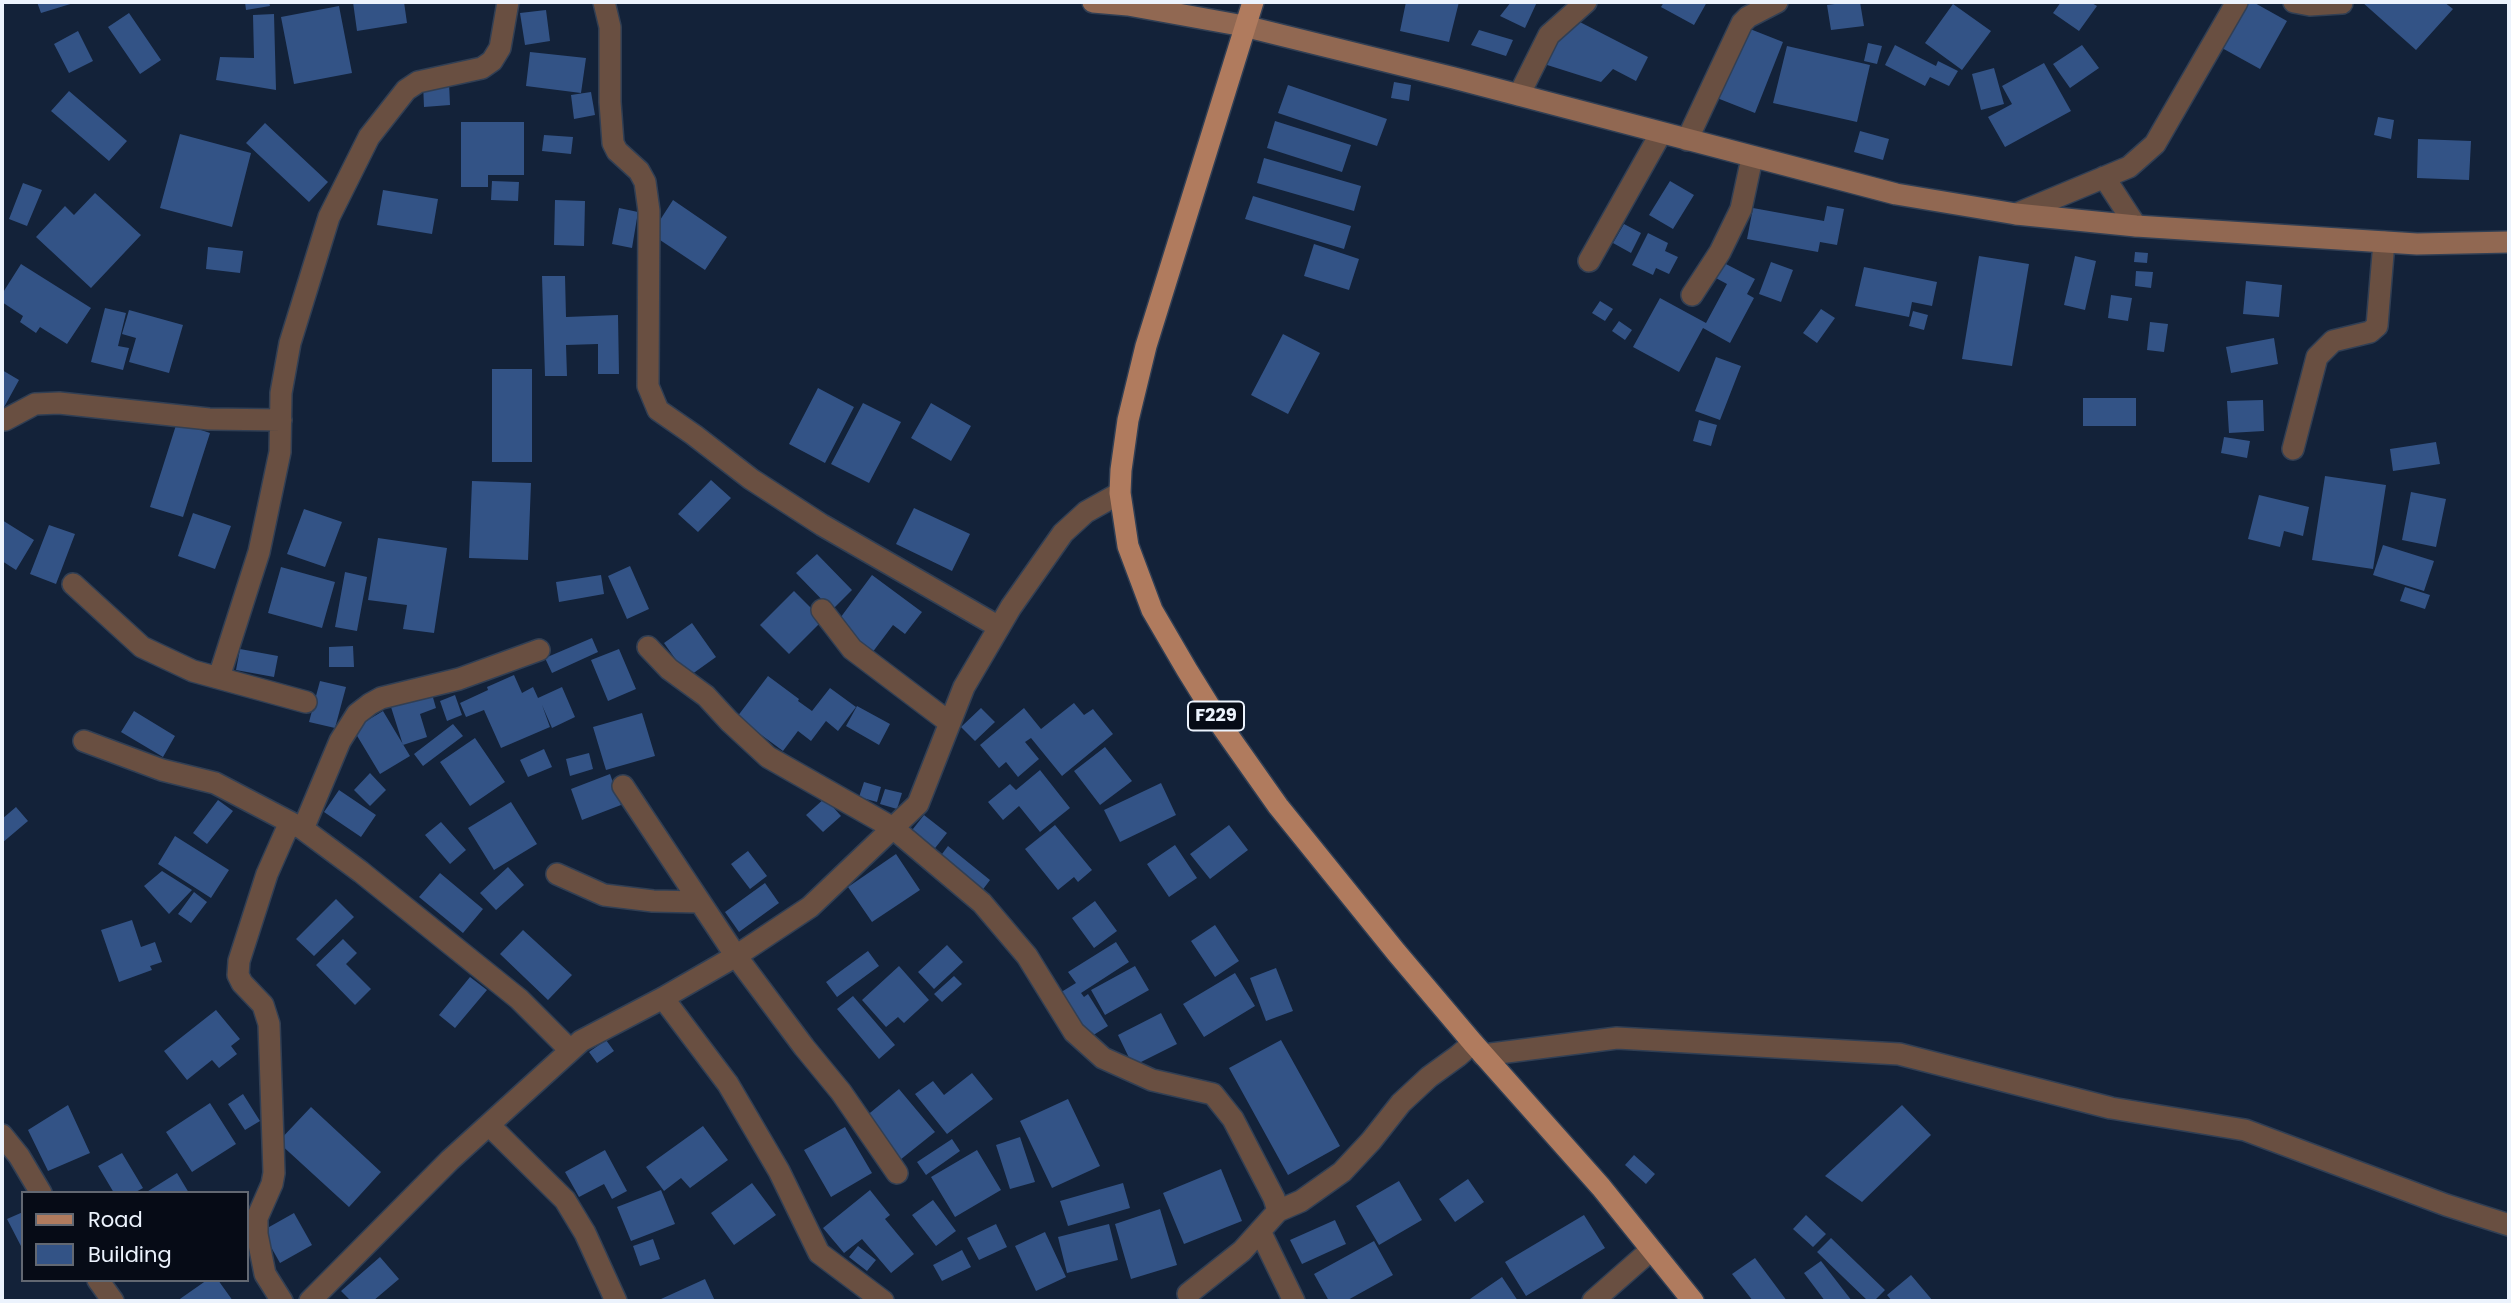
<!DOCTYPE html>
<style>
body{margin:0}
#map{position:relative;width:2511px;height:1303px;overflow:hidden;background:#132239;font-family:Poppins,sans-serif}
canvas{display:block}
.frame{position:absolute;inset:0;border:4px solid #ecf3fd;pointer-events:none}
.legend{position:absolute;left:21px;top:1191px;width:228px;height:91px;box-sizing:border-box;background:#060b16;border:2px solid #626872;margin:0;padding:9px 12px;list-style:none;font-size:21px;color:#ecf3fd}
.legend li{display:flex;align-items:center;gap:14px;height:35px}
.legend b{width:35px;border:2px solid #626872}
</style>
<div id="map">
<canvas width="2511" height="1303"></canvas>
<div class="frame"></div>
<ul class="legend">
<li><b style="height:9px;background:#b07b5e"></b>Road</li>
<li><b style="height:19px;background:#335386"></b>Building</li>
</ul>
</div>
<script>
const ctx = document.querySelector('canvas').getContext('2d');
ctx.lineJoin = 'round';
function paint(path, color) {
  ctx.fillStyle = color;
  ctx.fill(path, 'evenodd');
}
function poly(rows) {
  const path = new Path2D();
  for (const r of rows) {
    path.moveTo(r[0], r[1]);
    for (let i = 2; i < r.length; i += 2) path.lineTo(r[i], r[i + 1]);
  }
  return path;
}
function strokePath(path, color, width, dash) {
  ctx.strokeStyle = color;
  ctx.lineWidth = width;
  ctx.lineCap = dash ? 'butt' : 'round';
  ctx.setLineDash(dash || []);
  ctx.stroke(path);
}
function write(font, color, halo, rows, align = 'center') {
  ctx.font = font + ' Poppins,sans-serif';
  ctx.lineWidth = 5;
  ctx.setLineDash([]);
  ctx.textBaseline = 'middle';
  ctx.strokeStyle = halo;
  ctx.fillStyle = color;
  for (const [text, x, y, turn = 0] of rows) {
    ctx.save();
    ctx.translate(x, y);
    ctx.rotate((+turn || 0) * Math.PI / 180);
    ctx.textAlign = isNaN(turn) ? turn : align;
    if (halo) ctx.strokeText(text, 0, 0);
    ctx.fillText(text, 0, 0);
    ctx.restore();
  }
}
paint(poly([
 [37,2,77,2,41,13],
 [245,2,269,2,270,6,246,10],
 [353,2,404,2,407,23,357,31],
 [1406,2,1459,2,1449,42,1400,31],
 [1511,2,1537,2,1525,28,1500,16],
 [1664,2,1707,2,1694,25,1661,7],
 [1850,2,1860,2,1864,26,1831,30,1827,5],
 [2061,2,2090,2,2097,6,2079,31,2053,13],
 [2248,2,2253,2,2287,21,2260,69,2222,48],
 [2362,2,2444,2,2453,9,2416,50],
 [1953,4,1991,31,1962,70,1925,43],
 [339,6,352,73,294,84,281,17],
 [546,10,550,41,525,45,520,13],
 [129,13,161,60,140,74,108,27],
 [274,14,276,90,216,80,220,57,254,58,253,15],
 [1574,19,1648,57,1636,81,1613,69,1601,82,1544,64,1552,40],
 [1745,27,1783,42,1755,113,1717,98],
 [1479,30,1513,40,1506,56,1471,45],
 [78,31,93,61,69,73,54,44],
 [1868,43,1882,46,1877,64,1864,61],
 [1895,45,1936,66,1938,61,1958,71,1949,86,1930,77,1925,86,1885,65],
 [2082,45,2099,68,2070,88,2053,64],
 [1787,46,1870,65,1857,122,1773,103],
 [530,52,586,58,581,93,526,86],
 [2044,63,2071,111,2005,147,1988,117,2012,104,2002,86],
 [1994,68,2004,104,1981,110,1972,74],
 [449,82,450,105,424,107,423,83],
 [1394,82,1411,85,1409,101,1391,98],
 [1288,85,1387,119,1377,146,1278,113],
 [69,91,127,141,109,161,51,111],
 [591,92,595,115,574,119,571,95],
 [2378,117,2394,120,2391,139,2374,135],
 [1275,121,1351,145,1342,172,1267,148],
 [461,122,524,122,524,175,488,175,488,187,461,187],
 [265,123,328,182,309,202,246,143],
 [1860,131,1889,139,1883,160,1854,152],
 [180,134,251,153,232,227,160,208],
 [544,135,573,137,571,154,542,151],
 [2418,139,2471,141,2469,180,2417,178],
 [1264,158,1361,186,1354,211,1257,183],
 [492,181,519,182,518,201,491,200],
 [1670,181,1694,195,1673,229,1649,215],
 [23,183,42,190,27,226,9,219],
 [383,190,438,199,432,234,377,225],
 [95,193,141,235,91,288,36,237,65,206,74,215],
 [1253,196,1351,226,1344,249,1245,219],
 [555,200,585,201,584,246,554,245],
 [673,200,727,237,705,270,651,234],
 [1827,206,1844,209,1837,245,1820,242,1818,252,1747,239,1753,208,1824,221],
 [619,208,638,212,632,248,612,244],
 [1624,224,1641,233,1631,253,1613,243],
 [1648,233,1668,243,1665,251,1678,257,1669,274,1656,268,1653,275,1632,265],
 [1314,244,1359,259,1349,290,1304,276],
 [208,247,243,251,240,273,206,269],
 [2135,252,2148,253,2147,263,2134,262],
 [1979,256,2029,264,2012,366,1962,359],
 [2075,256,2096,261,2085,310,2064,305],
 [1722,262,1755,279,1747,294,1754,298,1730,343,1703,328,1679,372,1633,347,1660,298,1706,323,1727,284,1714,277],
 [1771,262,1793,270,1781,302,1759,294],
 [21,264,91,308,67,344,40,327,36,333,20,322,23,316,2,302,2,294],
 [1864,267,1937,282,1932,306,1912,302,1909,317,1855,306],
 [2136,271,2153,272,2151,288,2135,286],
 [542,276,565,276,566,317,618,315,619,374,598,374,598,344,566,345,567,376,545,376],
 [2246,281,2282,285,2279,317,2243,314],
 [2111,295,2132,298,2128,321,2108,318],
 [1600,301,1613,309,1605,321,1592,313],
 [105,308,126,313,118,346,129,348,123,370,91,362],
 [1821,309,1835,318,1817,343,1803,333],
 [129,310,183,325,169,373,129,362,136,338,122,334],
 [1913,311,1928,315,1924,330,1909,326],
 [1619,321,1632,330,1625,340,1612,331],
 [2150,322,2168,324,2164,352,2147,350],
 [1283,334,1320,353,1288,414,1251,395],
 [2274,338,2278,364,2231,373,2226,347],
 [1716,357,1741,366,1720,420,1695,411],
 [492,369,532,369,532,462,492,462],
 [2,370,19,380,2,411],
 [818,388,854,407,825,463,789,444],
 [2083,398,2136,398,2136,426,2083,426],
 [2263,400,2264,431,2229,433,2227,401],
 [863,403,901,422,869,483,831,464],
 [931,403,971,426,951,461,911,438],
 [1699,420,1717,425,1711,446,1693,441],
 [177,422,210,433,183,517,150,507],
 [2224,437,2250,441,2247,458,2221,453],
 [2436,442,2440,464,2393,471,2390,449],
 [2325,476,2386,485,2373,569,2312,560],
 [711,480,731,498,698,532,678,514],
 [472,481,531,483,528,560,469,558],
 [2411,492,2446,499,2436,547,2402,540],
 [2259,495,2309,507,2303,536,2284,531,2280,547,2248,539],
 [914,508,970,534,952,571,896,544],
 [304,509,342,522,325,567,287,554],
 [193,513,231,526,215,569,178,556],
 [2,520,34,540,16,570,2,561],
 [49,525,75,534,56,584,30,574],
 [378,538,447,548,434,633,403,629,407,605,368,600],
 [2383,545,2434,561,2424,591,2373,575],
 [817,554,852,590,832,610,796,573],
 [630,566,649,609,627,619,608,576],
 [281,567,335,582,322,628,268,613],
 [345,572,367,577,357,631,335,627],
 [601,575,604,594,559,602,556,582],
 [872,575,922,612,905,634,893,625,872,653,835,625],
 [2405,587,2430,595,2425,609,2400,601],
 [794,591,823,620,789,654,760,625],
 [692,623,716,657,688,677,664,643],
 [592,638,598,652,552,673,545,658],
 [353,646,354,667,329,667,329,647],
 [240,649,278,656,274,677,236,670],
 [619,649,636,689,608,701,591,660],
 [514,675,522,693,533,687,538,698,562,687,575,717,552,728,542,705,550,727,501,748,484,710,466,717,460,703,488,690,487,687],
 [768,676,799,699,798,701,812,711,830,688,856,707,838,731,826,721,811,741,798,731,783,751,737,717],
 [320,681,346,687,335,728,309,722],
 [432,694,436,708,420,714,427,737,403,745,391,707],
 [455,695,462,715,447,721,440,701],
 [1074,703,1084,715,1093,709,1113,734,1062,776,1031,738,1025,742,1039,759,1018,777,1006,762,999,768,980,745,1024,708,1041,729],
 [857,706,890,724,879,745,846,726],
 [981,708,995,722,975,741,961,727],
 [134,711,175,736,163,757,121,732],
 [383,711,410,756,380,774,353,729],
 [642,713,655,756,606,770,593,727],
 [453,724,463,736,423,766,414,754],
 [475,738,505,782,470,806,440,762],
 [1105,747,1132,781,1100,805,1074,771],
 [544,749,552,767,528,777,520,760],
 [589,753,593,769,570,776,566,759],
 [1040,770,1070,808,1040,832,1019,806,1003,820,988,802,1010,784,1016,790],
 [370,773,386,790,370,806,354,790],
 [610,774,621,805,582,820,571,789],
 [864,782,881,787,877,802,859,797],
 [1161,783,1176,815,1120,842,1104,810],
 [885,789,902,793,897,809,880,804],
 [339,790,376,815,361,837,324,812],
 [825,798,841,816,823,832,806,815],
 [218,800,233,811,207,844,193,833],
 [511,802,537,844,494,870,468,828],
 [16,807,28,821,2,843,2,819],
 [924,815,947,833,932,852,909,834],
 [441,822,466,850,450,864,425,835],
 [1055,825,1092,870,1078,882,1074,877,1058,890,1025,849],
 [1229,825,1248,850,1210,879,1190,854],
 [175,836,229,870,211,898,158,864],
 [1175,845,1197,878,1169,897,1147,864],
 [948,846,990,880,981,892,939,858],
 [748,851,767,876,750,889,731,864],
 [896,854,920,890,872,922,848,887],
 [508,867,524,885,496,910,480,893],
 [162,871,192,890,169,914,144,886],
 [440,873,483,909,463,933,419,897],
 [765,883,779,903,739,932,725,912],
 [194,892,207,902,191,923,178,914],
 [336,899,354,917,314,956,296,939],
 [1095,901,1117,931,1094,948,1072,918],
 [132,920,141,947,155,942,162,962,150,966,152,970,119,982,101,930],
 [1215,925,1239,961,1215,977,1191,941],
 [523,930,572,975,548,1000,500,954],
 [343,939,357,953,346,964,371,989,355,1005,316,965],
 [1116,942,1129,962,1081,993,1084,997,1088,994,1108,1026,1087,1039,1058,994,1076,983,1068,972],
 [947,945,963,962,934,989,918,972],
 [868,951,879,966,837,997,826,982],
 [899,966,929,1000,904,1023,898,1017,886,1027,862,1000],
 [1135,966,1149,990,1105,1015,1091,990],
 [1276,968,1293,1011,1266,1021,1250,978],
 [1235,973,1255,1006,1204,1037,1183,1004],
 [954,976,962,984,942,1002,934,994],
 [470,977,487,990,455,1028,439,1015],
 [853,996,895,1045,879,1059,837,1009],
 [216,1010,240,1039,231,1046,237,1054,219,1068,212,1060,187,1080,164,1051],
 [1161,1013,1177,1044,1133,1066,1118,1035],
 [606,1040,614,1051,597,1063,589,1052],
 [1281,1040,1340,1146,1288,1175,1229,1068],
 [972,1073,993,1099,947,1134,915,1094,933,1081,944,1095],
 [899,1089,935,1132,900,1160,865,1117],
 [243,1094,260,1121,245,1130,228,1104],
 [1068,1099,1100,1166,1052,1188,1020,1121],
 [210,1103,236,1144,192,1172,166,1132],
 [68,1105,90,1153,48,1171,28,1130],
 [1902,1105,1931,1135,1862,1202,1825,1176],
 [311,1107,381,1172,349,1207,278,1142],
 [703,1126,728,1160,690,1188,681,1178,664,1191,646,1167],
 [845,1127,872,1173,831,1197,804,1150],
 [1020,1137,1035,1182,1010,1189,996,1145],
 [952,1139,960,1151,926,1175,917,1162],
 [605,1150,627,1191,612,1199,604,1184,579,1197,565,1172],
 [977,1150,1001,1190,955,1217,931,1177],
 [122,1153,143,1188,134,1193,114,1193,98,1166],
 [1634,1155,1655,1174,1646,1184,1625,1165],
 [1221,1169,1242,1221,1184,1244,1163,1193],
 [177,1173,189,1193,145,1193],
 [1468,1179,1484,1202,1455,1222,1439,1199],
 [1399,1181,1422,1220,1379,1245,1356,1206],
 [752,1183,776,1215,734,1245,711,1213],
 [1123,1183,1130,1208,1068,1226,1060,1201],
 [661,1190,675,1224,631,1241,617,1207],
 [870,1190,890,1215,885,1219,914,1254,891,1273,862,1239,844,1253,823,1228],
 [933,1200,956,1231,936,1246,912,1215],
 [1160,1209,1177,1265,1131,1279,1115,1224],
 [23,1212,23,1250,7,1219],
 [294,1213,312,1245,280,1263,262,1231],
 [1584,1215,1605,1248,1526,1296,1505,1262],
 [1806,1215,1826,1234,1813,1247,1793,1229],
 [1335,1220,1346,1244,1302,1264,1290,1240],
 [996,1224,1007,1247,979,1260,967,1238],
 [1109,1224,1118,1260,1067,1273,1058,1237],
 [1045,1232,1066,1277,1036,1291,1015,1246],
 [1831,1238,1885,1290,1874,1301,1868,1301,1817,1252],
 [653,1239,660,1259,640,1266,633,1246],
 [1374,1241,1393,1275,1346,1301,1329,1301,1314,1274],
 [858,1246,876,1260,867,1271,849,1257],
 [962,1250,971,1267,942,1281,933,1265],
 [380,1257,399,1279,373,1301,351,1301,341,1291],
 [1755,1258,1787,1301,1753,1301,1732,1274],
 [1821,1261,1852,1301,1825,1301,1804,1273],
 [1911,1275,1933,1301,1892,1301,1887,1295],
 [1502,1277,1518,1301,1467,1301],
 [705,1279,715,1301,662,1301,661,1299],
 [207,1280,218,1280,233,1301,177,1301]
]), '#335386');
const minor = poly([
 [604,2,610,27,610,102,613,143,617,151,639,171,645,182,649,211,648,386,658,410,694,435,751,479,822,525,999,627],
 [2294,2,2310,5,2342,3],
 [1519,95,1549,35,1586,2],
 [1687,140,1742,23,1748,17,1777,2],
 [2104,177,2136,226],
 [2016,214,2129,167,2155,144,2237,2],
 [1589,261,1661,133],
 [1692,295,1720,252,1741,209,1752,158],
 [5,420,35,404,59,403,209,419,281,420],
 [2293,449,2317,357,2333,341,2370,332,2377,326,2384,242],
 [73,584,142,647,193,671,306,702],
 [822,610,852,649,950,723],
 [648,647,669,669,706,696,729,721,768,757,893,828,982,903,1027,956,1074,1032,1103,1058,1152,1080,1213,1094,1233,1119,1274,1198,1278,1211],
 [219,677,259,552,280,452,281,393,290,343,329,217,369,137,406,90,418,82,482,68,492,61,500,48,508,2],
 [84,741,162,770,215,783,303,829,361,872,519,999,570,1050],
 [623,786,736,956,804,1047,841,1092,897,1173],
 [303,829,340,741,357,714,370,704,381,698,459,679,539,650],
 [557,874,604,895,653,901,700,902],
 [663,998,728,1084,779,1171,819,1253,883,1301],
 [1483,1055,1617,1038,1899,1054,2111,1108,2245,1130,2446,1205,2509,1225],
 [489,1125,565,1200,585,1233,616,1301],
 [2,1135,19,1156,41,1193],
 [1260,1231,1294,1301],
 [98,1280,113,1301],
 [1188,1294,1242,1251,1278,1211,1301,1201,1342,1172,1371,1141,1401,1103,1429,1077,1458,1056,1473,1043],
 [282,1301,265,1274,257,1234,257,1218,272,1184,274,1173,269,1024,263,1005,242,983,238,975,239,961,267,874,290,822],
 [310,1301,450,1160,581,1041,663,998,736,956,810,907,918,804,964,687,1011,607,1063,533,1086,512,1120,493],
 [1593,1301,1651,1250]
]);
const secondary = poly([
 [1093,2,1128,5,1244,26,1454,78,1896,194,2016,214,2136,226,2417,244,2509,242]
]);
const primary = poly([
 [1253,2,1146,346,1128,420,1121,470,1120,493,1128,546,1152,610,1187,670,1223,728,1278,806,1396,952,1473,1043,1601,1187,1693,1301]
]);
strokePath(minor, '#313f54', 24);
strokePath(secondary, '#313f54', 24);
strokePath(primary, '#313f54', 24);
strokePath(minor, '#694f41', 21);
strokePath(secondary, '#916852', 21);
strokePath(primary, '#b07b5e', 21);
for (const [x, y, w] of [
 [1216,716,56]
]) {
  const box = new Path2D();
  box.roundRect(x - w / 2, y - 14.5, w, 29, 5);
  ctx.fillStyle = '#060b16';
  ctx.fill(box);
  strokePath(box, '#ecf3fd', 2);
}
write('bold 18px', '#ecf3fd', null, [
 ["F229",1216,716]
]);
</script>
